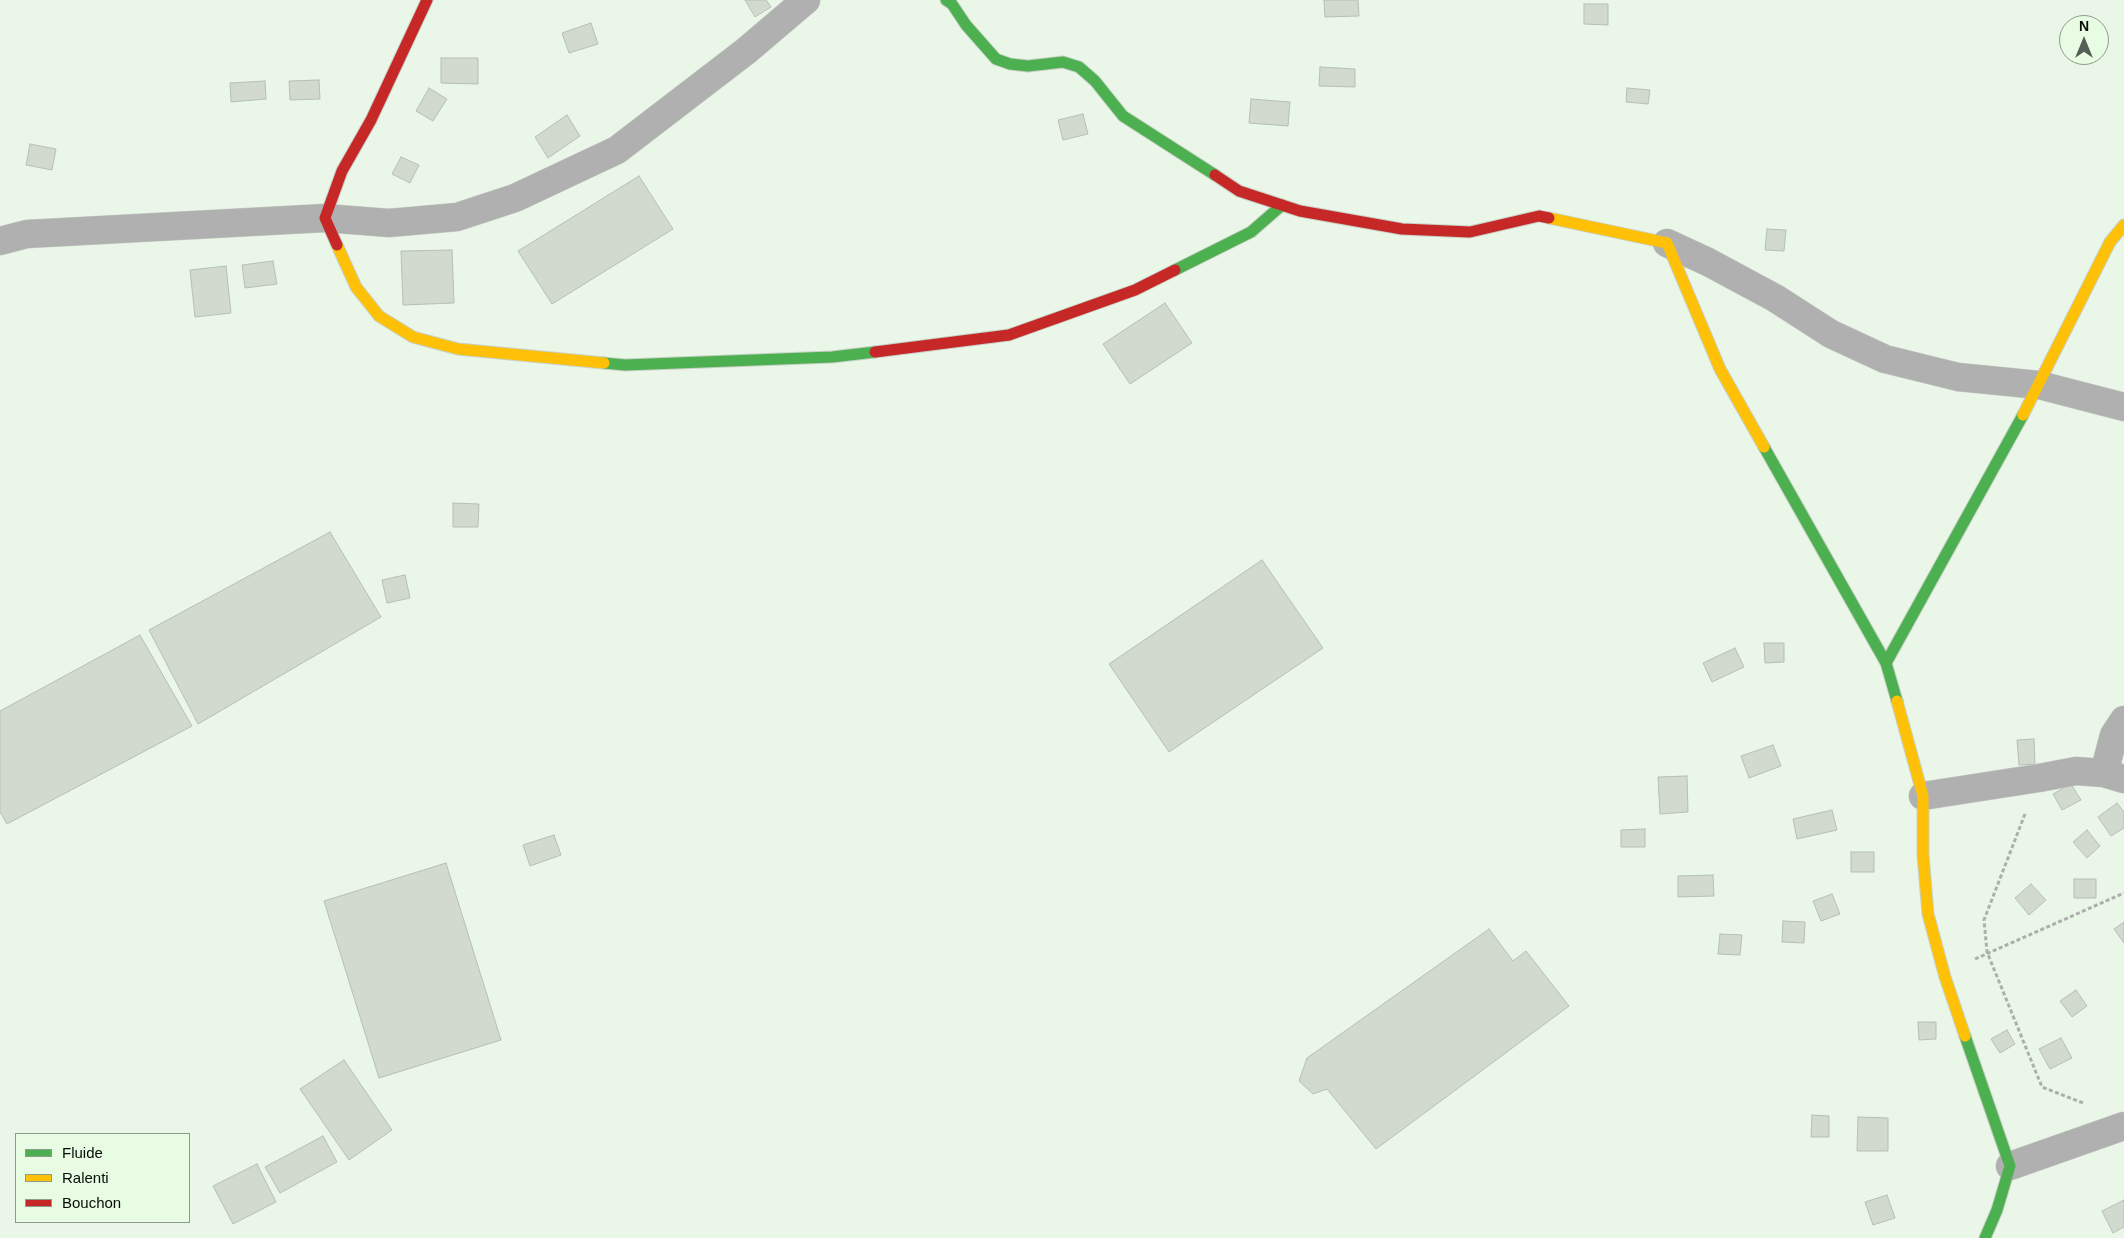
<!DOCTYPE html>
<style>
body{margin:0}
#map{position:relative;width:2124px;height:1238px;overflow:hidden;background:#eaf6e8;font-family:Helvetica,sans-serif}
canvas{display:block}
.legend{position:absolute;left:15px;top:1133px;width:175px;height:90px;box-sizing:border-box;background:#e7fce2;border:1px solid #8d9c8a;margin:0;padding:6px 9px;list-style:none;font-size:15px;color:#070d06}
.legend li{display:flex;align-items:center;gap:10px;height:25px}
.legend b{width:25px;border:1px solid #8d9c8a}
.north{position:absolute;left:2059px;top:15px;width:50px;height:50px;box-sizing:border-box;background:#e7fce2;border:1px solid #8d9c8a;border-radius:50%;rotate:0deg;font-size:14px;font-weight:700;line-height:20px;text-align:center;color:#070d06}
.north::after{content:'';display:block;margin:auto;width:18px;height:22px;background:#565f55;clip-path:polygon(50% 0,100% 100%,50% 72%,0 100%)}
</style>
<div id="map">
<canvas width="2124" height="1238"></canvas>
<ul class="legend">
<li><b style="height:6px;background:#4caf50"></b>Fluide</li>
<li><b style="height:6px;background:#ffc107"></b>Ralenti</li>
<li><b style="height:6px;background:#c62828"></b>Bouchon</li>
</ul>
<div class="north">N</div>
</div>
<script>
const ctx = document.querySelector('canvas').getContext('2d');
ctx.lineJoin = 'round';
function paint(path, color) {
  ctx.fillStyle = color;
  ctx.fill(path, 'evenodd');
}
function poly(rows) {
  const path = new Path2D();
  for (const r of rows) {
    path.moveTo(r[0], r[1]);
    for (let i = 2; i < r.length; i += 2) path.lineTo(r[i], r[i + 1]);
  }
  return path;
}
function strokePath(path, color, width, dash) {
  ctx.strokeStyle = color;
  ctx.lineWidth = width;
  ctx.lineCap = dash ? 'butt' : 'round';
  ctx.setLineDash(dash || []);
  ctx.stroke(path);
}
const building = poly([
 [745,0,766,0,771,7,755,17,745,0],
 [1324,0,1358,0,1359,16,1325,17,1324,0],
 [1584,4,1608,4,1608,25,1584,24,1584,4],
 [591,23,598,44,569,53,562,33,591,23],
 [441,58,478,58,478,84,441,83,441,58],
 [1320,67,1355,69,1355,87,1319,86,1320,67],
 [319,80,320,99,290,100,289,81,319,80],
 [265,81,266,99,231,102,230,83,265,81],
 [429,88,447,99,433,121,416,111,429,88],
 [1627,88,1650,90,1648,104,1626,102,1627,88],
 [1251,99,1290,102,1288,126,1249,123,1251,99],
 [1083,114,1088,134,1063,140,1058,120,1083,114],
 [567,115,580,136,548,158,535,137,567,115],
 [30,144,56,149,52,170,26,165,30,144],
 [401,157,419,165,410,183,392,174,401,157],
 [639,176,673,229,552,304,518,251,639,176],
 [1767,229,1786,230,1784,251,1765,250,1767,229],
 [452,250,454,303,403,305,401,251,452,250],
 [273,261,277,284,245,288,242,265,273,261],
 [226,266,231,313,195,317,190,270,226,266],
 [1165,303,1192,343,1130,384,1103,344,1165,303],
 [453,503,479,504,478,527,453,527,453,503],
 [330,532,381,617,198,724,149,630,330,532],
 [1262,560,1323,648,1169,752,1109,664,1262,560],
 [405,575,410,598,387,603,382,580,405,575],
 [140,635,192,726,7,824,0,812,0,711,140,635],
 [1764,643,1784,643,1784,662,1765,663,1764,643],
 [1735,648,1744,667,1712,682,1703,663,1735,648],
 [2034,739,2035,764,2019,765,2017,740,2034,739],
 [1773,745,1781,766,1749,778,1741,756,1773,745],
 [1687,776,1688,812,1660,814,1658,777,1687,776],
 [2071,784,2081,800,2062,810,2053,794,2071,784],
 [2117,803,2124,812,2124,828,2111,836,2098,817,2117,803],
 [1832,810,1837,830,1797,839,1793,819,1832,810],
 [1645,829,1645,847,1621,847,1621,830,1645,829],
 [2087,830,2100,846,2087,858,2073,842,2087,830],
 [554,835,561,855,530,866,523,845,554,835],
 [1851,852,1874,852,1874,872,1851,872,1851,852],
 [446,863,501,1040,379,1078,324,901,446,863],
 [1713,875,1714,896,1678,897,1678,876,1713,875],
 [2074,879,2096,879,2096,898,2074,898,2074,879],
 [2031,884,2046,900,2029,915,2015,898,2031,884],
 [1832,894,1840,914,1821,921,1813,901,1832,894],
 [1783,921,1805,922,1804,943,1782,942,1783,921],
 [2124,922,2124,943,2114,929,2124,922],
 [1489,929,1513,961,1526,951,1569,1006,1376,1149,1327,1089,1313,1094,1299,1081,1307,1058,1489,929],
 [1720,934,1742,935,1740,955,1718,954,1720,934],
 [2076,990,2087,1006,2072,1017,2060,1001,2076,990],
 [1918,1022,1936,1022,1936,1039,1919,1040,1918,1022],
 [2007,1030,2015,1044,2000,1053,1991,1039,2007,1030],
 [2061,1038,2072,1058,2050,1069,2039,1049,2061,1038],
 [344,1060,392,1130,349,1160,300,1089,344,1060],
 [1812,1115,1829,1116,1829,1137,1811,1137,1812,1115],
 [1858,1117,1888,1118,1888,1151,1857,1151,1858,1117],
 [323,1136,337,1162,280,1193,265,1167,323,1136],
 [257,1164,276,1202,233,1224,213,1186,257,1164],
 [1887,1195,1895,1218,1873,1225,1865,1202,1887,1195],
 [2124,1200,2124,1227,2113,1233,2102,1211,2124,1200]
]);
paint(building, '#d2dad0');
strokePath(building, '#b6bfb4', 1);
const street = poly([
 [0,241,27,234,325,218,389,223,457,217,515,198,617,150,746,51,806,0],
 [1667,243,1708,262,1775,298,1831,334,1885,359,1958,377,2039,385,2124,407],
 [2104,773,2114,735,2124,720],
 [1923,796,2039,778,2076,771,2104,773,2124,779],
 [2010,1166,2124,1126]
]);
const fast = poly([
 [946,0,952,4,966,25,996,59,1010,64,1028,66,1063,62,1079,67,1095,81,1123,116,1215,175],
 [1175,270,1251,232,1282,205],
 [604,363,625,365,832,357,875,352],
 [1764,447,1886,663,1897,701],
 [1886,663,2023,415],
 [1965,1036,2010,1166,1997,1210,1985,1238]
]);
const slow = poly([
 [1549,218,1667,243,1720,369,1764,447],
 [337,245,356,287,379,316,413,337,458,349,604,363],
 [2023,415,2110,242,2124,225],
 [1897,701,1923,796,1923,855,1928,914,1945,977,1965,1036]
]);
const jam = poly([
 [1215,175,1239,191,1300,211,1402,229,1470,232,1539,216,1549,218],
 [337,245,325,218,342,171,371,120,427,0],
 [875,352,1009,335,1135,290,1175,270]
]);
strokePath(street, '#c7d0c5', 29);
strokePath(fast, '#c7d0c5', 13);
strokePath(slow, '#c7d0c5', 13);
strokePath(jam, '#c7d0c5', 13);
strokePath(poly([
 [2025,814,1984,920,1987,952,2042,1087,2083,1103],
 [1975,959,2124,893]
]), '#adafac', 3, [4, 2.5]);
strokePath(street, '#b1b0b1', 28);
strokePath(fast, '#4caf50', 11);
strokePath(slow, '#ffc107', 11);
strokePath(jam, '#c62828', 11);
</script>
